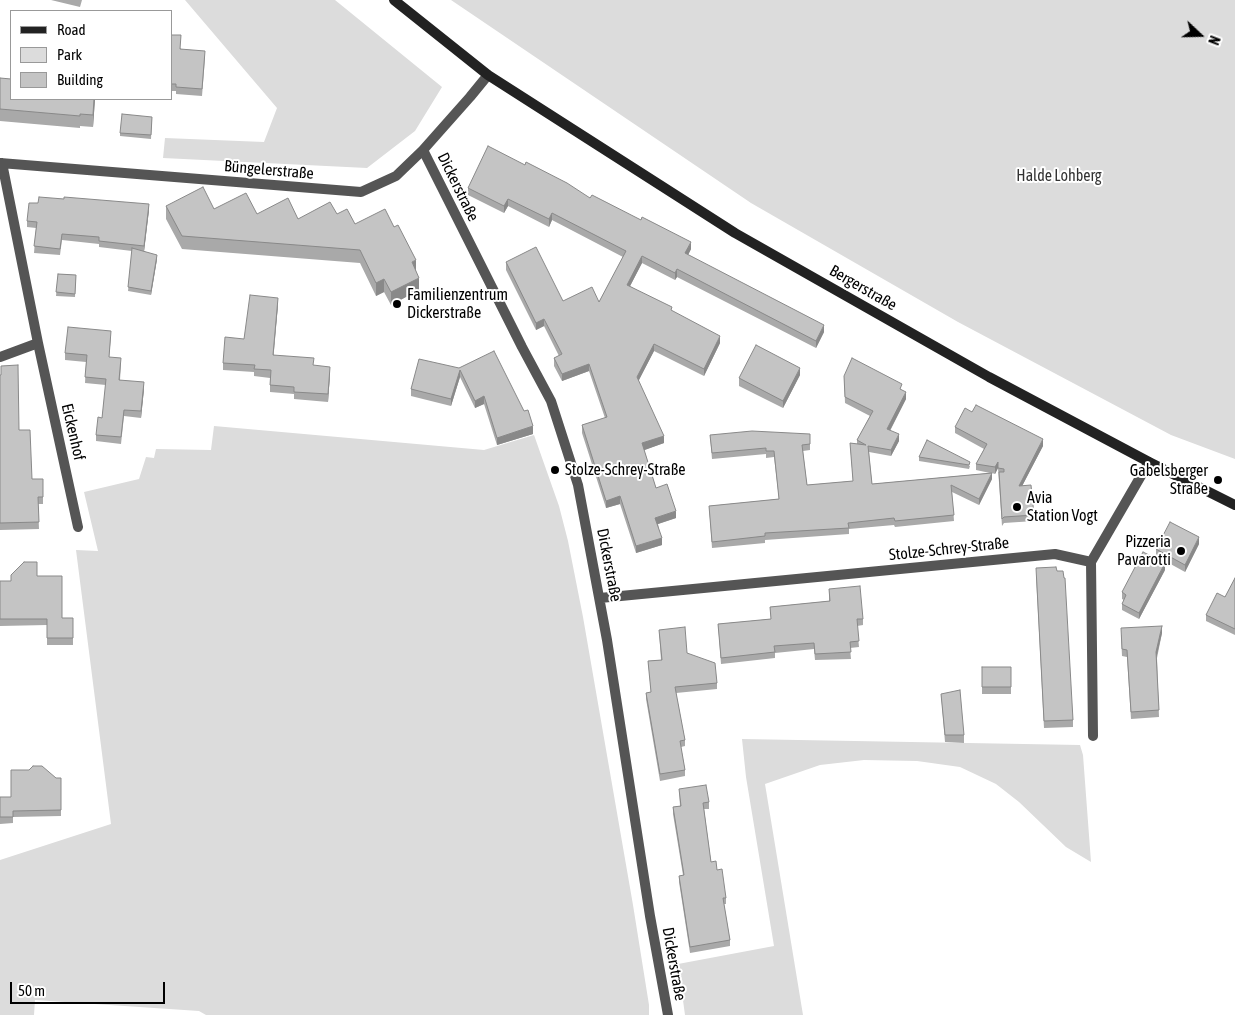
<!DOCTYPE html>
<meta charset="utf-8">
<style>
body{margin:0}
#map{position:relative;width:1235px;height:1015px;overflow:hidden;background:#fff;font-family:"Asap Condensed",sans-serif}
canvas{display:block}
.legend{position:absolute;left:10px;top:10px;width:162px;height:90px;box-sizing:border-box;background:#fff;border:1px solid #999;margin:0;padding:6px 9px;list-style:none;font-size:15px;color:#000}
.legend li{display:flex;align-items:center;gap:10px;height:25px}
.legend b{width:25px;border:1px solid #999}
.north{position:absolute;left:1175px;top:10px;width:50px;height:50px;-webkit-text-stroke:4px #fff;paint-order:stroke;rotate:111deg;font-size:14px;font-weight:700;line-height:20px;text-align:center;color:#000}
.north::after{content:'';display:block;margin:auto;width:18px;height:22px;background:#000;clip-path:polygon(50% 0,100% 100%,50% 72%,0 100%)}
.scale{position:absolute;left:10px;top:982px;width:155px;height:22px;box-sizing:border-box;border:2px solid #000;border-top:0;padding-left:6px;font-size:15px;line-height:18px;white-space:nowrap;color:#000;-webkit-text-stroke:4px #fff;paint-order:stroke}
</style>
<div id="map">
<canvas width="1235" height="1015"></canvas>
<ul class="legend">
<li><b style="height:6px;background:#222"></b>Road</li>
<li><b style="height:14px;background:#dcdcdc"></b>Park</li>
<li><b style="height:14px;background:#c4c4c4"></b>Building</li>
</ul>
<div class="north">N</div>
<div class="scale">50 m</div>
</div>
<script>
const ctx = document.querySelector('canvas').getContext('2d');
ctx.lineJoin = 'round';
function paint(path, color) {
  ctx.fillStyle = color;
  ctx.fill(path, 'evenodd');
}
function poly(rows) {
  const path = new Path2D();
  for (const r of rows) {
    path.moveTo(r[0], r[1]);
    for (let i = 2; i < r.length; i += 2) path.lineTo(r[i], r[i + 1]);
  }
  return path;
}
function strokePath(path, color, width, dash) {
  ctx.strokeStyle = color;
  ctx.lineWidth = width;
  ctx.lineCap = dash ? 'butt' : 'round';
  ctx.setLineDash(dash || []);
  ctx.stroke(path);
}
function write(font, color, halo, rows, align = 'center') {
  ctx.font = font + ' "Asap Condensed",sans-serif';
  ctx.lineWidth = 4;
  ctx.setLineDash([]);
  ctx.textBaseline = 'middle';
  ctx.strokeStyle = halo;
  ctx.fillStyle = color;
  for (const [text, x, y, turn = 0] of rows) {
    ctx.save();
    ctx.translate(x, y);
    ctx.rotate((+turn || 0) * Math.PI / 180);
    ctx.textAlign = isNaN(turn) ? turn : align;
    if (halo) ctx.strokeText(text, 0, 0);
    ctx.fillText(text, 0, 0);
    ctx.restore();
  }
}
paint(poly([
 [185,0,335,0,442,87,415,131,367,168,163,158,165,138,264,142,277,108],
 [451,0,1235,0,1235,459,1171,435,958,322,751,203],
 [214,426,484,450,534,435,559,506,568,541,583,617,633,905,649,1005,649,1015,206,1015,199,1011,35,1000,34,1015,0,1015,0,860,111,824,76,550,98,551,84,492,139,479,146,457,154,458,156,449,211,450],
 [742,739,1080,745,1083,755,1091,862,1066,847,1019,802,996,784,960,767,917,761,864,760,820,765,765,784,803,1015,685,1015,678,964,774,946,746,777]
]), '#dcdcdc');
strokePath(poly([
 [423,150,522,347,551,401,578,485,607,640,650,916,668,1015],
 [0,163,361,192,396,176,423,150,470,97,488,75],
 [2,163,38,343,78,527],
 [0,357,38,343],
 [600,598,1055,554,1091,562],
 [1093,736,1091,562,1149,462]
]), '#555', 10);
strokePath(poly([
 [394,0,488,75,735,233,989,377,1149,462,1235,505]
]), '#222', 10);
paint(poly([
 [51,0,82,0,80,7],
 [171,35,181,49,205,58,202,96,176,94,176,91,171,91],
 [0,78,95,99,93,127,80,126,80,128,0,121],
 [152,117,151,139,120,136,120,133],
 [468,188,590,198,691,249,688,255,824,332,816,348,677,277,675,280,642,263,630,286,672,311,720,343,704,376,654,351,638,381,664,443,644,450,656,488,676,518,658,524,662,545,636,553,620,504,606,508,582,433,582,425,605,418,589,371,562,381,554,366,554,358,559,356,544,326,536,330,506,270,506,262,563,301,599,302,623,257,552,220,549,227,508,206,504,213,468,195],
 [166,206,214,209,298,219,337,214,355,224,416,271,419,290,391,305,384,292,376,296,360,263,182,249,166,219],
 [149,210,144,251,157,259,151,295,128,291,132,251,99,247,99,244,62,240,60,255,34,253,36,228,27,227,27,221],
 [58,274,76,275,75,297,56,296],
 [278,305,273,355,314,366,330,374,328,402,294,399,294,394,270,392,270,378,254,376,254,372,223,370,223,363],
 [111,337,109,357,121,364,120,380,144,389,141,418,124,416,121,444,96,441,96,435,102,418,106,385,85,383,86,362,65,360,65,353],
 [459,368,524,411,533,434,497,445,484,404,475,408,460,377,451,406,411,396,411,389],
 [0,375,19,430,32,479,43,479,43,504,38,504,39,529,0,530],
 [800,375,783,408,739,386,739,378],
 [844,376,902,390,906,399,890,431,899,441,891,456,869,452,872,484,990,473,976,470,976,464,984,449,955,433,955,427,972,412,1043,446,1022,486,1034,515,1034,521,1004,523,1002,526,998,468,995,474,992,473,992,479,979,505,952,492,954,521,895,527,894,525,849,529,849,534,765,540,765,543,712,548,709,506,779,499,774,457,766,458,766,454,712,459,710,435,810,434,810,450,803,451,807,485,853,481,850,443,857,444,857,440,870,416,845,403],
 [927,440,970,466,969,469,919,461,919,457],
 [1199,544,1185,572,1156,556,1156,549],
 [1165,570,1139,619,1122,610,1122,604,1124,600,1122,599,1122,592],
 [1036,575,1073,720,1073,727,1044,728],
 [37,576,62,618,73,618,73,645,47,645,47,625,0,626,0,581,11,581],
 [1235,578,1235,635,1206,621,1206,615,1225,597],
 [829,589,863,619,863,625,857,626,859,647,850,648,851,659,815,660,814,649,775,653,775,658,721,664,718,624,771,619,770,607,829,601],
 [659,630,687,653,717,683,717,689,676,693,685,740,685,746,681,747,685,770,685,776,660,781,646,699,646,693,651,692,648,661,661,660],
 [1162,633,1157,658,1159,717,1131,719,1127,657,1122,656,1121,635],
 [982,667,1011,667,1011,694,982,694],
 [941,694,964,735,964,743,945,742],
 [56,778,61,778,61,816,13,817,13,823,0,824,0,797,11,797],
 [679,789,709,802,709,809,704,809,711,862,717,870,726,898,726,904,724,904,730,940,730,946,690,953,679,882,679,876,683,875,673,814,673,807,680,806]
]), '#a9a9a9');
paint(poly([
 [94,99,95,99,93,127,93,115],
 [508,199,508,206,504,213,504,206],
 [149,204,149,210,144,252,144,246],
 [552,213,552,220,549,227,549,219],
 [691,242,691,249,685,261,685,253],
 [157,255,157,259,151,295,151,291],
 [642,256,642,263,627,292,627,285],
 [416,260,416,273,412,262],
 [677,269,677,277,675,280,675,273],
 [419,278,419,290,391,305,391,292],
 [384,279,384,292,376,296,376,283],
 [278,298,278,305,273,362,273,355],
 [544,319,544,326,536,330,536,323],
 [824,325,824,332,816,348,816,341],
 [720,336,720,343,704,376,704,369],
 [654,344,654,351,637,384,637,377],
 [589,364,589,371,562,381,562,374],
 [330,367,330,374,328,402,328,394],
 [800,368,800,375,783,408,783,401],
 [460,370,460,377,451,406,451,399],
 [144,382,144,389,141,418,141,411],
 [906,392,906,399,887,436,887,429],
 [484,396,484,404,475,408,475,401],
 [533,426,533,434,497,445,497,438],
 [899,434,899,441,891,456,891,450],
 [664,436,664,443,642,451,642,443],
 [1043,439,1043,446,1019,492,1019,486],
 [998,462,998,468,995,474,995,467],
 [992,473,992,479,979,505,979,499],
 [620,496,620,504,606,508,606,501],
 [676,511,676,518,655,525,655,518],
 [1199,537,1199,544,1185,572,1185,565],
 [662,538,662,545,636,553,636,546],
 [1165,563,1165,570,1139,619,1139,613],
 [1162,626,1162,633,1156,659,1156,652]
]), '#898989');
const building = poly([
 [171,35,181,35,180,49,205,51,202,89,176,87,176,84,171,84,171,35],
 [0,78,11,79,11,99,94,99,93,115,80,114,80,116,0,109,0,78],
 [122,114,152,117,151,135,120,133,122,114],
 [488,146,525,165,526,162,567,183,590,198,592,195,641,220,642,217,691,242,685,253,824,325,816,341,677,269,675,273,642,256,627,285,672,307,671,310,720,336,704,369,654,344,637,377,664,436,642,443,656,488,667,484,676,511,655,518,662,538,636,546,620,496,606,501,582,425,607,417,589,364,562,374,554,358,562,354,544,319,536,323,506,262,536,247,563,301,592,287,599,302,626,251,552,213,549,219,508,199,504,206,468,188,488,146],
 [203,187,214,209,246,193,257,214,288,198,298,219,330,202,337,214,347,209,355,224,385,209,394,227,398,225,416,260,412,262,419,278,391,292,384,279,376,283,360,250,182,236,166,206,203,187],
 [39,197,64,199,64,197,149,204,144,246,99,241,99,237,62,234,60,249,34,246,37,222,27,221,29,203,38,203,39,197],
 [132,248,157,255,151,291,128,287,132,248],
 [58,274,76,275,75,294,56,292,58,274],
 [250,295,278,298,273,355,314,358,313,365,330,367,328,394,294,392,294,387,270,385,271,370,254,369,255,365,223,363,225,337,244,339,250,295],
 [68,327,111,331,109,357,121,358,119,380,144,382,141,411,124,410,121,437,96,435,98,417,102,418,106,379,85,377,87,355,65,353,68,327],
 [756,345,800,368,783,401,739,378,756,345],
 [494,351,524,411,528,410,533,426,497,438,484,396,475,401,460,370,451,399,411,389,419,359,459,368,494,351],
 [852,358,902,384,900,389,906,392,887,429,899,434,891,450,868,446,872,484,992,473,979,499,951,485,954,515,895,521,894,518,848,523,849,528,765,533,765,536,712,542,709,506,779,499,774,451,766,451,766,448,712,453,710,435,752,431,810,434,810,444,802,445,807,485,853,481,850,443,866,445,857,440,873,411,845,397,844,376,852,358],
 [18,365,19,430,30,430,32,479,43,479,43,497,38,497,39,522,0,523,0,375,1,375,1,366,18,365],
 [976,405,1043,439,1019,486,1031,485,1034,515,1004,517,1002,519,999,472,1004,472,1004,469,998,468,998,462,995,467,976,464,987,444,955,427,965,408,972,412,976,405],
 [927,440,970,462,969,465,919,457,927,440],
 [1170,522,1199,537,1185,565,1156,549,1170,522],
 [1143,552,1165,563,1139,613,1122,604,1126,595,1122,592,1143,552],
 [24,562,37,562,37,576,62,576,62,618,73,618,73,638,47,638,47,619,0,619,0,581,11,581,11,575,24,562],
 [1056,567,1057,571,1063,571,1064,578,1065,578,1073,720,1044,721,1036,568,1056,567],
 [1235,578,1235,629,1206,615,1217,593,1225,597,1235,578],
 [860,586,863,619,857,619,859,641,850,642,851,652,815,654,814,643,774,646,775,652,721,658,718,624,771,619,770,607,830,601,829,589,860,586],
 [1162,626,1156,652,1159,710,1131,712,1127,650,1122,649,1121,628,1162,626],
 [685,627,687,653,715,663,717,683,675,687,685,740,680,741,685,770,660,774,646,693,651,692,648,661,662,660,659,630,685,627],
 [982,667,1011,667,1011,687,982,687,982,667],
 [960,690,964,735,945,735,941,694,960,690],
 [33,766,42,766,56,778,61,778,61,810,13,811,13,817,0,817,0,797,11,797,11,770,29,770,33,766],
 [706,785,709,802,703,803,711,862,716,861,717,870,722,869,726,898,723,898,730,940,690,947,679,876,684,875,673,807,681,806,679,789,706,785]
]);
paint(building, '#c4c4c4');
strokePath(building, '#898989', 1);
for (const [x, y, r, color] of [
 [397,304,5,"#000"],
 [555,470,5,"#000"],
 [1218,480,5,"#000"],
 [1017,507,5,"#000"],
 [1181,551,5,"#000"]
]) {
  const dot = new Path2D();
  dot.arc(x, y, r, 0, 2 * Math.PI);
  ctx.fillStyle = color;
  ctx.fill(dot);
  strokePath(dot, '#fff', 2);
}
write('16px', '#000', '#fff', [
 ["Büngelerstraße",269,170,5],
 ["Dickerstraße",458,187,64],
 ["Bergerstraße",863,288,30],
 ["Eickenhof",73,432,77],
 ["Stolze-Schrey-Straße",949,549,-6],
 ["Dickerstraße",609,565,79],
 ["Dickerstraße",674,964,80]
]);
write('16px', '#333', '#fff', [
 ["Halde Lohberg",1059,176]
]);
write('16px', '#000', '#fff', [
 ["Familienzentrum",407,295],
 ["Dickerstraße",407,313],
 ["Stolze-Schrey-Straße",565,470],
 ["Gabelsberger",1208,471,"right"],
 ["Straße",1208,489,"right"],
 ["Avia",1027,498],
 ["Station Vogt",1027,516],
 ["Pizzeria",1171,542,"right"],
 ["Pavarotti",1171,560,"right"]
], 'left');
</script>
